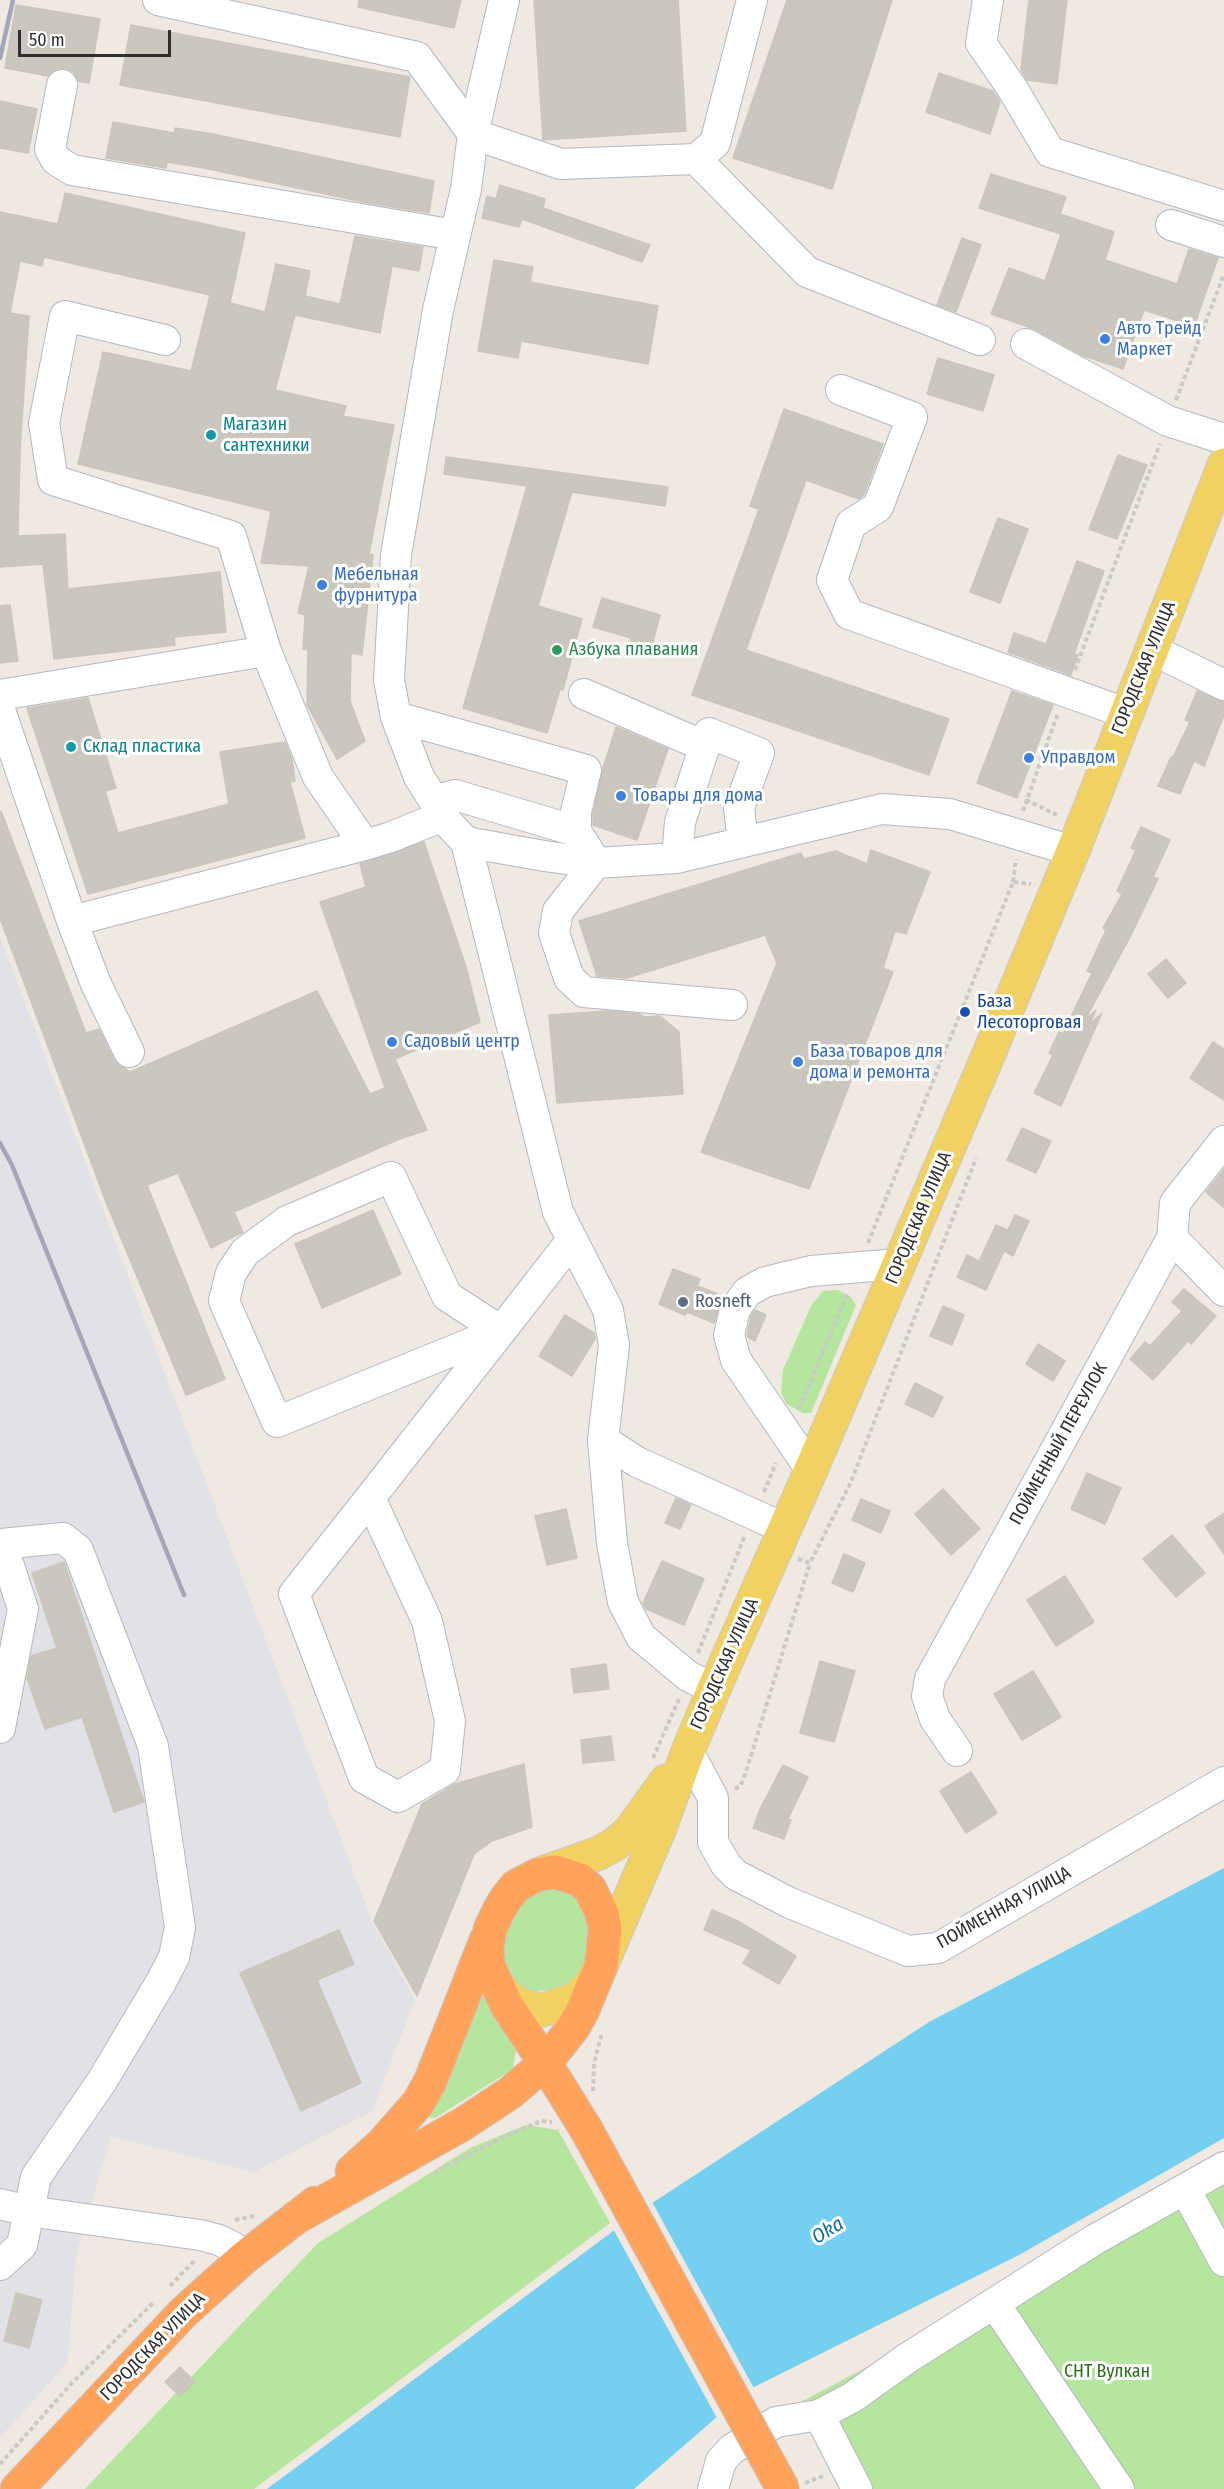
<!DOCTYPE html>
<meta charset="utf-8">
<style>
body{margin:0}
#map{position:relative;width:1224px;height:2489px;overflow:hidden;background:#efe9e1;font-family:"Fira Sans Condensed",sans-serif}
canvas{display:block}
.scale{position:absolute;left:18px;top:30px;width:153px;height:27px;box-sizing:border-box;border:3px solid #2e2e2e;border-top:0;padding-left:8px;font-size:18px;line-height:21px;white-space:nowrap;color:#2e2e2e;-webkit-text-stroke:4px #fff;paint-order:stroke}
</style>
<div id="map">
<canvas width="1224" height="2489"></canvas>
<div class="scale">50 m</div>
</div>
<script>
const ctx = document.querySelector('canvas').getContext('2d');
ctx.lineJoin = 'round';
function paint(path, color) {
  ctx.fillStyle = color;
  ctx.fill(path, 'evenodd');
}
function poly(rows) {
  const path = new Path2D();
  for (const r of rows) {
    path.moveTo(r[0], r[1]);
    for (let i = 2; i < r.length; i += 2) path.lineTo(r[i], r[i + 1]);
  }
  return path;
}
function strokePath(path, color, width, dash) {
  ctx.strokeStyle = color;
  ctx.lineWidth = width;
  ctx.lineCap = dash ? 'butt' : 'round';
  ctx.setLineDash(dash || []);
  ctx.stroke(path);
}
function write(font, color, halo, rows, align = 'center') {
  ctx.font = font + ' "Fira Sans Condensed",sans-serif';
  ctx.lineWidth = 6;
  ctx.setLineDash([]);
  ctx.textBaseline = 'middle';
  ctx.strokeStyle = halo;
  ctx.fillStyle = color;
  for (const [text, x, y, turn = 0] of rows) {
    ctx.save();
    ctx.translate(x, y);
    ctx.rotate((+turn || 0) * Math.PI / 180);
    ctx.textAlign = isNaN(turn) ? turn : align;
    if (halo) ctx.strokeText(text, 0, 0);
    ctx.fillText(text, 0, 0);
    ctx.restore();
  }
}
paint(poly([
 [0,937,372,1921,415,2000,372,2111,254,2172,111,2136,76,2256,68,2362,0,2438]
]), '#e3e1e8');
paint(poly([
 [837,1290,851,1297,856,1305,811,1413,803,1413,787,1404,781,1393,783,1370,811,1306,823,1291],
 [544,1887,565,1887,579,1895,593,1921,589,1959,580,1974,568,1984,552,1990,534,1991,519,1986,507,1973,501,1944,517,1905],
 [483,1994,512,2038,516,2050,513,2069,435,2118,428,2117,428,2108,473,1996],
 [526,2125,558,2130,610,2223,254,2489,85,2489,318,2243,470,2148],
 [1224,2178,1224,2489,840,2489,799,2403]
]), '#b6e59e');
paint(poly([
 [1224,1868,1224,2138,1019,2255,748,2390,634,2489,267,2489,640,2211,929,2022]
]), '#75cff0');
paint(poly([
 [651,2200,755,2390,718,2420,612,2227]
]), '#efe9e1');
const building = poly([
 [359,0,461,0,454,28,358,7,359,0],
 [534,0,678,0,686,131,543,140,534,0],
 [787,0,892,0,832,189,733,158,787,0],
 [1029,0,1067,0,1057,84,1027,80,1021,70,1029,0],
 [16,5,100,19,89,83,78,81,74,72,65,68,56,69,48,76,5,68,16,5],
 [131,25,410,77,400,137,120,85,131,25],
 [939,73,993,91,1000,102,990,134,926,112,939,73],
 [0,101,37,109,28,153,0,148,0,101],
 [113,122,174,133,175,128,213,134,434,181,429,213,363,202,204,168,167,162,166,168,106,158,113,122],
 [991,174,1066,197,1060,214,1114,232,1105,260,1177,284,1189,249,1218,258,1194,326,1144,310,1123,369,1084,356,1034,329,991,314,1009,268,1045,281,1061,234,979,208,991,174],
 [500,185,545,199,543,208,650,245,642,262,522,219,519,227,482,218,487,196,496,199,500,185],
 [65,193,245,233,230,303,265,312,276,264,310,271,305,296,340,304,355,236,423,247,419,271,392,266,380,333,295,315,275,390,346,406,343,416,394,425,369,554,373,555,362,655,351,653,350,701,365,741,337,759,307,705,308,650,303,649,305,615,298,613,309,566,261,563,271,511,78,464,103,352,191,371,210,295,44,257,42,266,20,261,10,313,29,316,20,450,18,536,65,534,68,589,220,572,226,632,174,637,175,645,54,659,43,564,0,567,0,212,58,224,65,193],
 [962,238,981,245,956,312,937,305,962,238],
 [494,260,533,267,530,282,658,306,648,364,521,341,518,358,478,351,494,260],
 [938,358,994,375,983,411,927,394,938,358],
 [784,409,883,444,864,495,859,499,806,480,746,650,949,719,929,775,692,695,759,509,750,506,784,409],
 [1118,455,1147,465,1117,539,1089,529,1118,455],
 [446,457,668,487,665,506,572,492,538,606,582,619,563,690,560,689,547,733,463,708,527,486,444,474,446,457],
 [998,518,1028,529,1000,603,970,592,998,518],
 [1077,561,1104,571,1074,654,1078,655,1071,675,1008,652,1014,633,1046,644,1077,561],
 [602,598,660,615,650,654,628,648,631,638,593,627,602,598],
 [10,605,18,661,0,663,0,606,10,605],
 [1012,691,1053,705,1017,798,977,783,1012,691],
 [1197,691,1224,702,1224,715,1204,766,1194,761,1180,794,1158,786,1171,757,1173,757,1190,722,1185,720,1197,691],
 [88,698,116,788,105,791,118,833,229,804,220,752,285,742,292,759,295,781,290,782,305,838,88,894,27,708,88,698],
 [616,727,668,749,637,840,593,825,593,814,603,768,616,727],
 [1,811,86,1033,99,1029,114,1060,130,1072,317,991,370,1094,385,1088,320,902,366,887,360,864,424,842,466,967,480,1022,395,1059,427,1130,397,1140,234,1212,243,1232,211,1248,178,1173,147,1185,225,1379,186,1395,106,1202,0,918,1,811],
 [1141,827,1170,840,1153,877,1158,879,1130,937,1085,1020,1096,1010,1090,1024,1102,1013,1061,1106,1034,1093,1053,1055,1049,1053,1059,1032,1063,1034,1066,1028,1071,1032,1073,1030,1066,1027,1092,973,1087,971,1106,930,1103,928,1122,894,1117,891,1136,850,1131,848,1141,827],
 [871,850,930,872,906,934,895,931,883,968,893,972,809,1189,701,1152,777,963,765,935,627,978,597,976,579,921,801,853,804,859,836,851,867,864,871,850],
 [1166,959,1186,983,1168,998,1148,974,1166,959],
 [607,1011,640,1014,644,1017,660,1016,679,1032,683,1094,557,1103,549,1015,607,1011],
 [1213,1042,1224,1049,1224,1100,1190,1078,1213,1042],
 [1022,1128,1051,1141,1036,1173,1007,1160,1022,1128],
 [1224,1169,1224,1208,1206,1192,1224,1169],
 [373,1210,401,1274,322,1308,295,1244,373,1210],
 [1015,1215,1029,1221,1013,1256,1004,1251,986,1290,957,1277,967,1255,979,1261,996,1225,1008,1230,1015,1215],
 [673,1269,700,1279,697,1286,723,1296,714,1323,687,1312,685,1315,659,1304,673,1269],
 [1184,1289,1216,1316,1191,1344,1188,1341,1153,1380,1130,1359,1145,1342,1150,1346,1182,1311,1172,1302,1184,1289],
 [943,1306,964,1315,952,1345,930,1336,943,1306],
 [755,1310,766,1315,755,1341,748,1337,747,1335,751,1316,755,1310],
 [565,1315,594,1333,595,1339,572,1376,539,1356,565,1315],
 [1038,1344,1065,1361,1053,1381,1026,1364,1038,1344],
 [915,1383,943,1397,933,1417,905,1404,915,1383],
 [1087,1473,1121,1488,1105,1524,1071,1509,1087,1473],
 [943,1489,980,1529,951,1555,915,1514,943,1489],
 [676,1498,691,1505,680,1529,665,1523,676,1498],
 [861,1499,890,1511,881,1533,852,1520,861,1499],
 [566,1509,577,1558,547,1565,535,1516,566,1509],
 [1224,1513,1224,1554,1205,1526,1224,1513],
 [1172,1535,1205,1573,1176,1597,1143,1559,1172,1535],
 [844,1554,865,1563,853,1592,832,1583,844,1554],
 [662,1561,704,1579,684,1625,646,1609,643,1603,662,1561],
 [64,1562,144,1802,114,1812,82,1717,45,1729,27,1678,31,1656,57,1648,32,1573,64,1562],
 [1065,1576,1094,1622,1056,1646,1027,1600,1065,1576],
 [820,1661,855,1671,834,1742,800,1733,820,1661],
 [606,1664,609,1689,574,1693,571,1669,606,1664],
 [1033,1671,1061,1717,1022,1740,994,1694,1033,1671],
 [611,1736,614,1760,583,1763,581,1740,611,1736],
 [524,1764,532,1827,492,1841,474,1854,417,1996,374,1921,422,1804,455,1784,524,1764],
 [783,1765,808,1777,788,1819,791,1820,784,1839,753,1828,760,1809,783,1765],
 [971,1772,997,1813,966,1833,940,1791,971,1772],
 [712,1910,736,1920,796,1956,779,1984,743,1963,751,1950,704,1930,712,1910],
 [339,1930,354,1964,317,1980,361,2083,301,2111,240,1973,339,1930],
 [16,2293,42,2300,29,2348,4,2341,16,2293],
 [180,2367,195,2382,180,2396,165,2382,180,2367]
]);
paint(building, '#cbc7bf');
strokePath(building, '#cbc5ba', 1.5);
const minor = poly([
 [158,0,417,57,473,134,466,189,438,310,396,555,389,680,396,717,419,777,448,823,466,842,544,856,596,863,677,858,882,809,950,814,1073,851],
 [504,0,473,134,561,164,696,159,715,143,752,0],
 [988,0,981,43,1012,88,1050,152,1224,206],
 [62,85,50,149,56,160,72,170,455,235],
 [696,159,807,272,980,340],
 [1171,225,1224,242],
 [165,340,65,316,44,423,53,480,231,536,266,651,318,777,365,845],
 [1026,344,1168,421,1224,439],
 [841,390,912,417,878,507,851,524,832,580,849,614,1126,713],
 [1151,649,1224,685],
 [584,694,704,746],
 [0,695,266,651],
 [0,710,72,921,365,845,391,837,443,816],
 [396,717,586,770,576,812,576,831,596,863,558,911,554,933,569,978,584,992,732,1005],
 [434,801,455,795,576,831],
 [466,842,558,1212,608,1310,614,1345,603,1440,637,1462,784,1528],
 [677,858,680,822,709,733,759,753,739,808,743,842],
 [72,921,96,984,129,1052],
 [391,1177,447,1296,501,1331,277,1422,224,1301,231,1273,245,1252,287,1221,391,1177],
 [1172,1238,1224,1291],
 [603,1440,612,1543,623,1602,641,1637,688,1676,714,1689],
 [811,1470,736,1360,729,1335,735,1309,747,1292,765,1282,811,1271,899,1264],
 [370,1498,427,1621,450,1721,445,1770,398,1797,364,1778,294,1594,370,1498,501,1331,572,1240],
 [0,1544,63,1538,78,1550,153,1746,180,1927,174,1957,161,1982,102,2081,36,2177,22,2245,0,2265],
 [0,1728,23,1609,2,1544],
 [688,1751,713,1798,713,1842,726,1865,736,1875,790,1903,908,1951,938,1948,1224,1782],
 [957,1751,935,1719,927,1696,930,1679,1172,1238,1175,1203,1224,1141],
 [1185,2189,1224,2261],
 [0,2204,28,2211,200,2235,219,2240,233,2247,244,2258],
 [994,2303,1119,2489],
 [819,2415,857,2489],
 [713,2489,721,2461,732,2449,776,2422,819,2415,853,2397,906,2359,1094,2240,1224,2167]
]);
const major = poly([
 [537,1875,599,1853,615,1844,630,1831,666,1781],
 [496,1984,510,1999,526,2007,543,2010,576,1999,590,1985,601,1966,660,1828,688,1751,714,1689,811,1470,985,1063,1073,851,1224,465]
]);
const highway = poly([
 [352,2171,382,2144,418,2103,430,2082,486,1940],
 [299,2216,463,2124,510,2093,545,2063,573,2028,583,2010,601,1966,605,1929,602,1914,590,1889,580,1880,555,1872,537,1875,516,1886,507,1897,499,1910,490,1929,487,1950,489,1967,507,2006,545,2063,586,2129],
 [17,2489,184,2312,244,2258,315,2203]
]);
strokePath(minor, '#b4b7c1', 32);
strokePath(major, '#c9c9c9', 35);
strokePath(highway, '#c9c9c9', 35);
strokePath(poly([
 [1176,400,1224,274],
 [1075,670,1160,444],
 [1026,800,1059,816],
 [1023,811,1058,713],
 [1013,882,1016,859],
 [868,1243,1013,882,1031,884],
 [799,1409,848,1292],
 [764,1492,776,1463],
 [798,1559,810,1563,851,1482,976,1158],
 [698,1653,745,1535],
 [653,1758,679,1699],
 [735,1789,741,1785,746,1772,810,1563],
 [593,2091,594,2063,602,2033],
 [434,2173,501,2138,541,2121,552,2122],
 [235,2220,254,2216],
 [170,2286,196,2259],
 [0,2464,72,2383,154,2302],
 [805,2483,823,2476]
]), '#c9c9c9', 4, [4.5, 3]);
strokePath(minor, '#fff', 30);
strokePath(major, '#f2d163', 33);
strokePath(highway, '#ffa35c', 33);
strokePath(poly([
 [0,58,13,0],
 [0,1143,12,1165,184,1595]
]), '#a3a6b8', 4.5);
const highwayBridge = poly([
 [586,2129,783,2489]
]);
strokePath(highwayBridge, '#c9c9c9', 35, []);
strokePath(highwayBridge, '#ffa35c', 33);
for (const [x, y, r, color] of [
 [1105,339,6,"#3f7fe0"],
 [211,435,6,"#0f9aa8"],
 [322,585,6,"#3f7fe0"],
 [557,650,6,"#2e9e5b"],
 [71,747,6,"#0f9aa8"],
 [1029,758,6,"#3f7fe0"],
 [621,796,6,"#3f7fe0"],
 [965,1012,6,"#1a4fb4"],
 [392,1042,6,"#3f7fe0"],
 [798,1062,6,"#3f7fe0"],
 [683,1302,6,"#5c6f8a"]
]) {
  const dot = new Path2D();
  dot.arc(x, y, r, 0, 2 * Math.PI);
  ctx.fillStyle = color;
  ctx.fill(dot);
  strokePath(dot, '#fff', 2);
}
write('18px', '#366cbe', '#fff', [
 ["Авто Трейд",1117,329],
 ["Маркет",1117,350],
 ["Мебельная",334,575],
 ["фурнитура",334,596],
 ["Управдом",1041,758],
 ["Товары для дома",633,796],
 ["Садовый центр",404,1042],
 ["База товаров для",810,1052],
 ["дома и ремонта",810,1073]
], 'left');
write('18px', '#0d838f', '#fff', [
 ["Магазин",223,425],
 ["сантехники",223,446],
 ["Склад пластика",83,747]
], 'left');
write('18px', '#27864d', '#fff', [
 ["Азбука плавания",569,650]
], 'left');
write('18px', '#2e2e2e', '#fff', [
 ["ГОРОДСКАЯ УЛИЦА",1144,668,-68],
 ["ГОРОДСКАЯ УЛИЦА",919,1218,-67],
 ["ПОЙМЕННЫЙ ПЕРЕУЛОК",1059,1444,-61],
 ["ГОРОДСКАЯ УЛИЦА",725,1664,-66],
 ["ПОЙМЕННАЯ УЛИЦА",1004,1908,-29],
 ["ГОРОДСКАЯ УЛИЦА",153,2347,-46]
]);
write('18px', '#164399', '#fff', [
 ["База",977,1002],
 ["Лесоторговая",977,1023]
], 'left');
write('18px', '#4e5e75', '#fff', [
 ["Rosneft",695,1302]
], 'left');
write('18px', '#2c6e1b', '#fff', [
 ["СНТ Вулкан",1107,2372]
]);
write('italic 20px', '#0d6fa3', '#fff', [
 ["Oka",828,2231,-31]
]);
</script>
